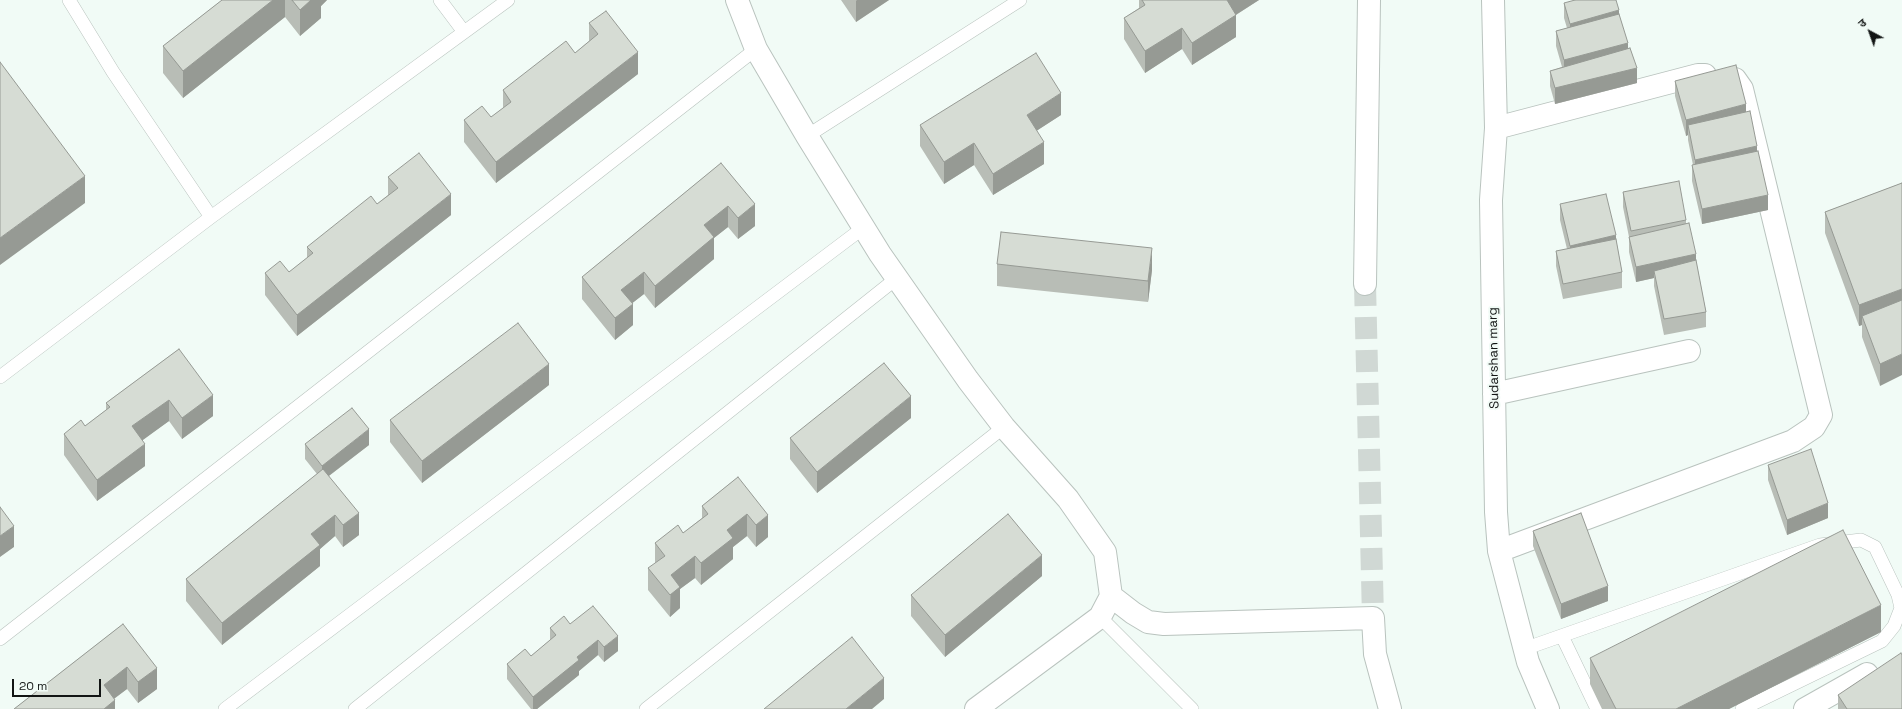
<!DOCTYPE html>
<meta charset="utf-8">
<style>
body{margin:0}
#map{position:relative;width:1902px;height:709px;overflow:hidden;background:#f1fbf6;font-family:"Space Grotesk","Noto Sans Devanagari",sans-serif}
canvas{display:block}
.north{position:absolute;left:1850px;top:12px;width:40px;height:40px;-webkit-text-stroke:3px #f1fbf6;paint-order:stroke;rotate:319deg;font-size:11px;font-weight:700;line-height:16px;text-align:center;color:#121514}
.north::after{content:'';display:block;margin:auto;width:14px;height:18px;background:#121514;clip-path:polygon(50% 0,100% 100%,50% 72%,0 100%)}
.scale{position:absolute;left:12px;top:679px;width:89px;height:18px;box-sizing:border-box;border:2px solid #121514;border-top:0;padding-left:5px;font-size:12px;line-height:14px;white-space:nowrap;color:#121514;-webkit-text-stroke:3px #f1fbf6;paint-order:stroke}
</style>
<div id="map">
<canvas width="1902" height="709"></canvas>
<div class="north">उ</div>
<div class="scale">20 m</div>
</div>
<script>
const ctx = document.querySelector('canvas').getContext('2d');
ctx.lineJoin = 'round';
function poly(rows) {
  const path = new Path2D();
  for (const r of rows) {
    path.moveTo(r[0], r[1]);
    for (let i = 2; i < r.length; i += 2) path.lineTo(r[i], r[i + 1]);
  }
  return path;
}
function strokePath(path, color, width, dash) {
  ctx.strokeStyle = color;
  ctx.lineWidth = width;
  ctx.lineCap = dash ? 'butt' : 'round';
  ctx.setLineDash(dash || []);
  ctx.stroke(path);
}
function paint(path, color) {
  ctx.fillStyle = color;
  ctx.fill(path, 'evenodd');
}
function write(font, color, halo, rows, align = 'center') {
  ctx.font = font + ' "Space Grotesk",sans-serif';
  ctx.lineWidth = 4;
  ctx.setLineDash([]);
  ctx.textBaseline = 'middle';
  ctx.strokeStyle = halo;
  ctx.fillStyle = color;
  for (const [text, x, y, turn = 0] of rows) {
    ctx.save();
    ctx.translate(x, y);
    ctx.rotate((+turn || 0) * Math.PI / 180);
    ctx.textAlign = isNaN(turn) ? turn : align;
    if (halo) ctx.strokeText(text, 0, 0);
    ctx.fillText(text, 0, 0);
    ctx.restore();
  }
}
strokePath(poly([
 [1365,284,1373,618]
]), '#d0d8d4', 22, [22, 11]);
const lane = poly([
 [69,0,113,72,211,217],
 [440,0,464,32],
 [807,136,1020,0],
 [0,377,211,217,508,0],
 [1100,617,1192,709],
 [1562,636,1597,709],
 [0,639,756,49],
 [1524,649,1820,545,1861,540,1875,547,1898,595,1901,608,1894,626,1882,641,1742,709],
 [225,709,863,228],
 [355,709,897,278],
 [646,709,1004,427]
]);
const street = poly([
 [737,0,756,49,807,136,880,254,968,380,1004,427,1068,499,1105,552,1111,596,1100,617,976,709],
 [1493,0,1496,128,1491,200,1496,512,1499,551,1528,662,1548,709],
 [1496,128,1698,75,1705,75],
 [1365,284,1369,0],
 [1494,394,1689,351],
 [1499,551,1793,441,1814,427,1821,415,1742,89,1735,79],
 [1111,596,1133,613,1148,622,1164,624,1373,618,1375,654,1390,709],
 [1805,709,1867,674]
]);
strokePath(lane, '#b9c3be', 14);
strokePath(street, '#b9c3be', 24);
strokePath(lane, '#fff', 13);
strokePath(street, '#fff', 22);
paint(poly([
 [222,0,327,0,321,6,321,18,300,36,285,17,183,98,163,73,163,46],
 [841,0,889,0,856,22],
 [1139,0,1259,0,1236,15,1236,37,1192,65,1182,49,1145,73,1124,39,1124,18,1139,8],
 [1564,3,1619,14,1637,83,1555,104,1550,86,1550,71,1562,67,1556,46,1556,31,1567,28,1564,18],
 [589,23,638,74,496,183,464,142,464,120,491,117,503,108,503,90,575,53,589,41],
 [1675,81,1746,112,1757,151,1768,210,1702,224,1692,181,1692,165,1693,165,1688,140,1688,135,1686,136,1675,96],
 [1061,115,1036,131,1044,164,993,195,974,165,944,184,920,146,920,125],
 [721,163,755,226,738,239,728,227,714,238,714,259,655,308,644,294,632,303,633,325,615,340,582,299,582,277],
 [388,177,451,215,297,336,265,295,265,273,289,272,307,258,307,247,377,204,388,195],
 [1902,183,1880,386,1862,337,1862,325,1859,326,1825,233,1825,212],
 [1623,192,1686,220,1686,224,1696,260,1706,312,1706,327,1664,335,1654,286,1654,278,1636,282,1629,252,1629,237,1623,207],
 [1560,204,1616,239,1622,272,1622,288,1563,299,1556,266,1556,251,1567,249,1560,220],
 [997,264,1152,270,1148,302,997,286],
 [179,349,213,416,182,439,169,421,142,440,145,466,97,501,64,455,64,434,85,426,106,410,106,403],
 [549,385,422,483,390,442,390,420],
 [911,418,817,493,790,459,790,438],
 [305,444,369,445,329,476,359,535,343,547,335,536,320,549,320,566,222,645,186,601,186,579,317,474,305,459],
 [1768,465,1828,518,1787,535,1768,480],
 [738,477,768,537,756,547,747,536,733,547,733,559,701,585,695,578,680,589,680,608,670,617,648,590,648,568,655,564,655,543,683,533,702,518,702,506],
 [1533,531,1608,601,1561,619,1533,546],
 [1042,576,945,657,911,616,911,595],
 [123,624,157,689,138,703,127,689,114,699,115,709,14,709],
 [570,624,618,651,604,662,598,655,579,671,579,675,537,709,531,709,507,679,507,664,531,656,550,640,550,628],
 [1881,632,1729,709,1602,709,1590,684,1590,658],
 [1838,695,1902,709,1838,709]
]), '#b8bdb6');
paint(poly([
 [273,0,285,0,285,17,183,98,183,71],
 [311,0,327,0,321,6,321,18,300,36,300,10],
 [857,0,889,0,856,22,856,1],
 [1226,0,1259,0,1226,21],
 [1619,10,1619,25,1570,39,1570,24],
 [1236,15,1236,37,1192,65,1192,43],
 [1182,28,1182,49,1145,73,1145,51],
 [1628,43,1628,58,1564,76,1564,60],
 [638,52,638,74,496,183,496,162],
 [1637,68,1637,83,1555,104,1555,88],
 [1061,93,1061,115,1027,137,1027,115],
 [1746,104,1746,119,1688,125,1688,135,1686,136,1686,120],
 [1044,142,1044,164,993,195,993,174],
 [974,143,974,165,944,184,944,162],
 [1757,146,1757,161,1695,175,1695,160],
 [85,176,85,203,0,265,0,238],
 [451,194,451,215,297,336,297,315],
 [1768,195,1768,210,1702,224,1702,209],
 [755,204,755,226,738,239,738,218],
 [728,206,728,227,714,238,714,259,655,308,655,286,704,225],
 [1616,235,1616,251,1570,261,1570,246],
 [1152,248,1152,270,1148,302,1148,281],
 [1696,254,1696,269,1654,271,1654,278,1636,282,1636,267],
 [644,272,644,294,621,312,621,290],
 [1902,289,1902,310,1862,316,1862,325,1859,326,1859,305],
 [633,304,633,325,615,340,615,318],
 [1902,354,1902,375,1880,386,1880,364],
 [549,364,549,385,422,483,422,461],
 [213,395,213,416,182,439,182,418],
 [911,396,911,418,817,493,817,472],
 [169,400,169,421,132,448,132,426],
 [369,429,369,445,322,481,322,466],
 [145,444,145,466,97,501,97,480],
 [1828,503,1828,518,1787,535,1787,520],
 [359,513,359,535,343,547,343,525],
 [747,514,747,536,733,547,733,559,701,585,701,563,727,530],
 [335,515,335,536,320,549,320,566,222,645,222,623,311,534],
 [768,515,768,537,756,547,756,525],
 [14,526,14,547,0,557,0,536],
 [1042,555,1042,576,945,657,945,635],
 [695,556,695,578,680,589,680,608,670,617,671,575],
 [1608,586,1608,601,1561,619,1561,604],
 [1881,605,1881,632,1729,709,1676,709],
 [618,636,618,651,604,662,604,647],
 [598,640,598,655,579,671,579,675,537,709,533,709,533,697,577,657],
 [127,667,127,689,104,706,104,685],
 [157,668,157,689,138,703,138,682],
 [884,678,884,699,872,709,846,709],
 [115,700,115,709,104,709]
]), '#969a94');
const building = poly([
 [222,0,273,0,183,71,163,46,222,0],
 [292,0,311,0,300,10,292,0],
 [1142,0,1227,0,1236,15,1192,43,1182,28,1145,51,1124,18,1145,5,1142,0],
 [1575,0,1616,0,1619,10,1570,24,1564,3,1575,0],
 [606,11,638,52,496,162,464,120,482,106,491,117,511,102,503,90,566,41,575,53,598,34,589,23,606,11],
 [1619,14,1628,43,1564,60,1556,31,1619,14],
 [1630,48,1637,68,1555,88,1550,71,1630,48],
 [1036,53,1061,93,1027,115,1044,142,993,174,974,143,944,162,920,125,1036,53],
 [0,62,85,176,0,238,0,62],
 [1736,65,1746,104,1686,120,1675,81,1736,65],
 [1750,111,1757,146,1695,160,1688,125,1750,111],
 [1758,151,1768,195,1702,209,1692,165,1758,151],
 [419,153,451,194,297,315,265,273,280,261,289,272,313,253,307,247,371,196,377,204,398,188,388,177,419,153],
 [721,163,755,204,738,218,728,206,704,225,714,237,655,286,644,272,621,290,633,304,615,318,582,277,721,163],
 [1679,181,1686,220,1631,231,1623,192,1679,181],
 [1902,183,1902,289,1859,305,1825,212,1902,183],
 [1606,194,1616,235,1570,246,1560,204,1606,194],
 [1689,223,1696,254,1636,267,1629,237,1689,223],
 [1001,232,1152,248,1148,281,997,264,1001,232],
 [1616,239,1622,272,1563,284,1556,251,1616,239],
 [1696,260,1706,312,1664,319,1654,271,1696,260],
 [1902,300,1902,354,1880,364,1862,316,1902,300],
 [518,323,549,364,422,461,390,420,518,323],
 [179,349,213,395,182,418,169,400,132,426,145,444,97,480,64,434,81,420,85,426,110,407,106,403,179,349],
 [884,363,911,396,817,472,790,438,884,363],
 [352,408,369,429,322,466,305,444,352,408],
 [1811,449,1828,503,1787,520,1768,465,1811,449],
 [323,469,359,513,343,525,335,515,311,534,320,545,222,623,186,579,323,469],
 [738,477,768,515,756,525,747,514,727,530,733,538,701,563,695,556,671,575,680,587,670,595,648,568,665,556,655,543,678,525,683,533,708,514,702,506,738,477],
 [0,507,14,526,0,536,0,507],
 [1581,513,1608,586,1561,604,1533,531,1581,513],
 [1008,514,1042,555,945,635,911,595,1008,514],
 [1843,530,1881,605,1676,709,1616,709,1590,658,1843,530],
 [593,606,618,636,604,647,598,640,577,657,579,660,533,697,507,664,525,649,531,656,556,635,550,628,564,616,570,624,593,606],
 [123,624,157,668,138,682,127,667,104,685,115,700,104,709,14,709,123,624],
 [852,637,884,678,846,709,764,709,852,637],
 [1901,653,1902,655,1902,709,1847,709,1838,695,1901,653]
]);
paint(building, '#d6dcd4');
strokePath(building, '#969a94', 1);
write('13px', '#121514', '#f1fbf6', [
 ["Sudarshan marg",1494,358,-91]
]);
</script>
